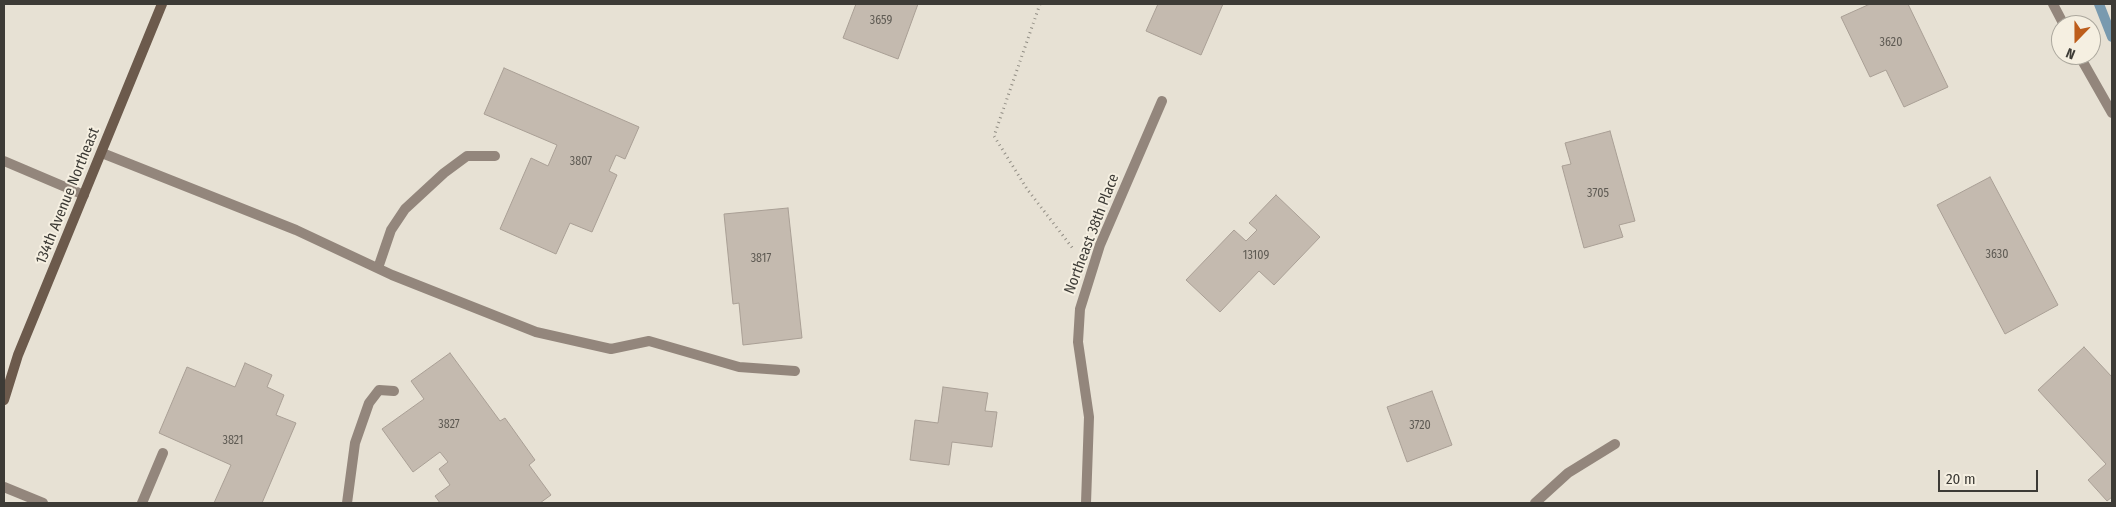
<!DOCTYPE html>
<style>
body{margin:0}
#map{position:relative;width:2116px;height:507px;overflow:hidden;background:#e7e1d4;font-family:"Fira Sans Condensed",sans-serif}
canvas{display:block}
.frame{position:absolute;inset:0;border:5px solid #3d3b36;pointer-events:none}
.north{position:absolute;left:2051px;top:15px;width:50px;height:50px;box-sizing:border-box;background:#f5efe1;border:1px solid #aba79d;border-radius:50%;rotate:202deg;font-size:14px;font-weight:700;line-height:20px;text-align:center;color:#3d3b36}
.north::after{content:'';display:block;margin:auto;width:18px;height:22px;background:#bd5d1b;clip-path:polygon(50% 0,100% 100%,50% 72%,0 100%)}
.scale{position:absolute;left:1938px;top:470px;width:100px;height:22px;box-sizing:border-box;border:2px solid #3d3b36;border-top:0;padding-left:6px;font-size:15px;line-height:18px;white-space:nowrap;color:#3d3b36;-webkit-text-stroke:4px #f5efe1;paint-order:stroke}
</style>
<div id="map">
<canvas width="2116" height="507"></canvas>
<div class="frame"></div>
<div class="north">N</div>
<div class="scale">20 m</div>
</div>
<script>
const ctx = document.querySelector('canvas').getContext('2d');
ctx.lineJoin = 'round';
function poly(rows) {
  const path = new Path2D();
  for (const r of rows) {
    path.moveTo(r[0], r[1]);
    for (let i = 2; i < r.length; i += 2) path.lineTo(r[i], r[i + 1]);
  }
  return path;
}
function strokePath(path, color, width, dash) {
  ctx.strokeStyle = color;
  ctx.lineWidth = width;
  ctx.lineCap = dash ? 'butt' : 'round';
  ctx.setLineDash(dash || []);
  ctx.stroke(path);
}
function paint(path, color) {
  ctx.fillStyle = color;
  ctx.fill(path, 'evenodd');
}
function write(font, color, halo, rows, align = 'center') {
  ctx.font = font + ' "Fira Sans Condensed",sans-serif';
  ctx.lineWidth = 4;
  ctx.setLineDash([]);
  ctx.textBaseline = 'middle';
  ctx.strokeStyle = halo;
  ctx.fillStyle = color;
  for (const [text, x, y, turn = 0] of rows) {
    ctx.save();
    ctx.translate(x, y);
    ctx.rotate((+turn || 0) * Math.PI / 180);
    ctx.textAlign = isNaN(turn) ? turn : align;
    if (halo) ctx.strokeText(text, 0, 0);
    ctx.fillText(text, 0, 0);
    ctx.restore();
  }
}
strokePath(poly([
 [2099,4,2112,37]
]), '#799aaf', 10);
const building = poly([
 [856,4,918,4,898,59,843,38,856,4],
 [1158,4,1223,4,1201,55,1146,31,1158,4],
 [1870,4,1908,4,1948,87,1904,107,1886,70,1870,77,1841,17,1870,4],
 [504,68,639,127,625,159,616,155,609,171,617,175,592,232,570,223,556,254,500,229,531,158,548,166,557,145,484,114,504,68],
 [1610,131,1635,221,1619,225,1623,237,1584,248,1562,166,1571,164,1565,143,1610,131],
 [1990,177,2058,305,2005,334,1937,205,1990,177],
 [1276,195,1320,237,1274,285,1259,271,1220,312,1186,280,1234,230,1246,241,1257,230,1249,223,1276,195],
 [788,208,802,338,743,345,739,303,733,304,724,214,788,208],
 [2084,347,2112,377,2112,497,2107,501,2088,480,2106,464,2038,390,2084,347],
 [450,353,500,421,505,418,535,460,529,465,551,495,540,503,440,503,435,496,450,485,439,469,448,462,440,452,413,472,382,429,424,399,411,381,450,353],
 [245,363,272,375,267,387,284,395,276,415,296,423,262,503,214,503,231,465,159,433,187,367,235,387,245,363],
 [943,387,988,393,985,411,997,412,992,447,952,442,949,465,910,460,915,420,938,423,943,387],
 [1432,391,1452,445,1407,462,1387,407,1432,391]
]);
paint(building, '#c4baaf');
strokePath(building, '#a99f95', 1);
strokePath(poly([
 [1040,4,994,136,1027,189,1074,250]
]), '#918d84', 3, [1, 4]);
strokePath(poly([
 [102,153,296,230,392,275,536,332,611,349,649,341,739,367,795,371],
 [378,268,391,230,405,209,444,173,467,156,495,156],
 [4,487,43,503],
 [142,503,163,453],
 [347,503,355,443,369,403,379,390,394,391]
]), '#93867c', 10);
strokePath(poly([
 [2053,4,2064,25],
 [2079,55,2112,113],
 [4,161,84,195],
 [1086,503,1089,417,1078,342,1080,309,1100,245,1162,101],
 [1535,503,1568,473,1615,444]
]), '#93867c', 10);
strokePath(poly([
 [4,400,18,355,162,4]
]), '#6c5a4c', 10);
write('12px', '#5f5b54', null, [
 ["3659",881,21],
 ["3620",1891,43],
 ["3807",581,162],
 ["3705",1598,194],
 ["3630",1997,255],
 ["13109",1256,256],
 ["3817",761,259],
 ["3827",449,425],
 ["3720",1420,426],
 ["3821",233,441]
]);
write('15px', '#3d3b36', '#f5efe1', [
 ["134th Avenue Northeast",68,196,-68],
 ["Northeast 38th Place",1092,234,-69]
]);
</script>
